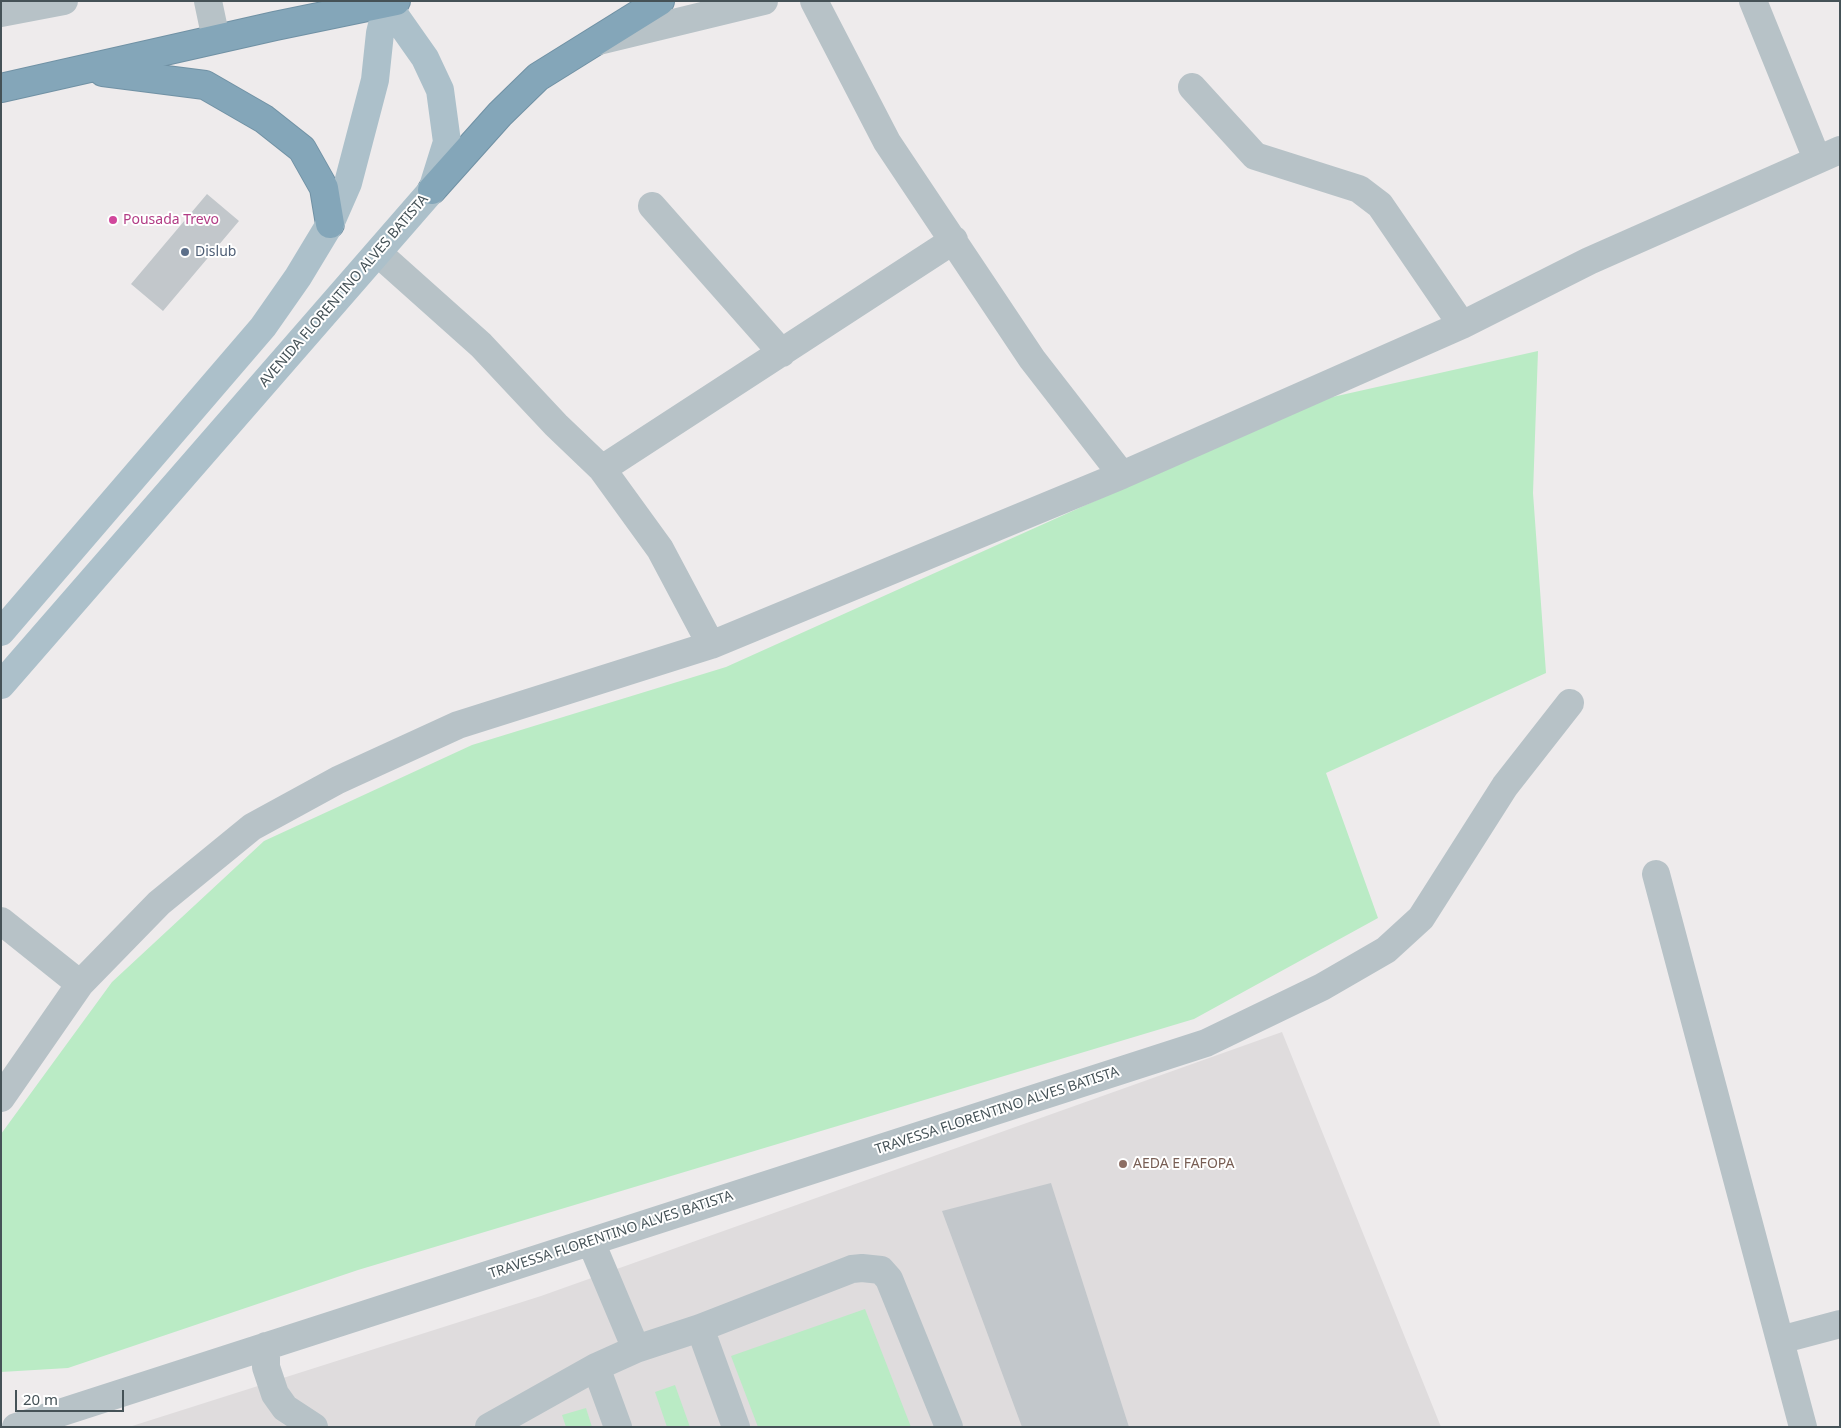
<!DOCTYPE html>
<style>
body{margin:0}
#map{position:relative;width:1841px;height:1428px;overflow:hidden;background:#eeebec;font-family:"Noto Sans",sans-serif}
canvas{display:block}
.frame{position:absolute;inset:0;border:2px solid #455257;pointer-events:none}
.scale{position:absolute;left:15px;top:1390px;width:109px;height:22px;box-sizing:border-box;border:2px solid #455257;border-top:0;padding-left:6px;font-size:15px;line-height:18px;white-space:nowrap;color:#455257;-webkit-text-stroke:4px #fff;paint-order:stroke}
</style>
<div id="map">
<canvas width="1841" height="1428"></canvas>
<div class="frame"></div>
<div class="scale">20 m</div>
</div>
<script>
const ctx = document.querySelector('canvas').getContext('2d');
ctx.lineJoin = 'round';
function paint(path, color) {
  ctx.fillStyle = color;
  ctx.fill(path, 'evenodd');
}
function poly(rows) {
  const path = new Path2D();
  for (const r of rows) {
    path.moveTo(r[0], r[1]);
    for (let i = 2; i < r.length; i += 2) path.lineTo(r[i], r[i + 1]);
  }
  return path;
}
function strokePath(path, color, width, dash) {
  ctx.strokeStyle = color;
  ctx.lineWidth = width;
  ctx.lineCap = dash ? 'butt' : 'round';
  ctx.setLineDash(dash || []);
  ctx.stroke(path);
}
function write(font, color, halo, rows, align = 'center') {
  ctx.font = font + ' "Noto Sans",sans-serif';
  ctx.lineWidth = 4;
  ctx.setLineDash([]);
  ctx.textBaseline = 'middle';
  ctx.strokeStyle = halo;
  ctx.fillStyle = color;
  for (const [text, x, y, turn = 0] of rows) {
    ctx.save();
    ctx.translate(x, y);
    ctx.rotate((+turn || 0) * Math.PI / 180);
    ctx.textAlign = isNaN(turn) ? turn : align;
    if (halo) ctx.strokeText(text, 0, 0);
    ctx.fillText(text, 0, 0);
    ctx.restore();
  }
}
paint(poly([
 [1282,1032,1441,1427,129,1427,541,1296]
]), '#dfdcdd');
paint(poly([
 [1538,351,1533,493,1546,673,1326,773,1378,918,1194,1019,358,1270,68,1368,1,1372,1,1134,112,982,264,841,472,745,726,667,1319,400],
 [865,1309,911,1427,758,1427,731,1356],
 [675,1385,690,1427,667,1427,655,1392],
 [586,1408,592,1427,566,1427,562,1415]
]), '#baebc5');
paint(poly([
 [207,194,239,221,163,311,131,284],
 [1051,1183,1129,1427,1022,1427,942,1211]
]), '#c2c7cb');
const highway = poly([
 [103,72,205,85,264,119,302,149,324,188,330,224],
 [1,88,275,26,396,1],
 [432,190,500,114,538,77,660,1]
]);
strokePath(highway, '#7091a4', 30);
strokePath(poly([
 [208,1,216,39],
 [814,1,887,142,1032,359,1122,475],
 [1753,1,1817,159],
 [1,13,64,1],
 [599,41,764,1],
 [1192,87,1255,156,1359,189,1380,205,1462,325],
 [652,206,782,353],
 [378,253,481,345,556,425,602,469,660,549,711,645],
 [602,469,954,240],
 [1656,874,1803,1427],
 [1,921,80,984],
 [1,1098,80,984,159,903,252,827,338,780,458,725,711,645,1122,475,1462,325,1589,261,1840,150],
 [591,1242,636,1349],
 [700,1328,736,1427],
 [1780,1340,1840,1324],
 [266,1346,266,1367,275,1394,285,1408,314,1427],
 [596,1367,618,1427],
 [16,1427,1206,1043,1322,987,1386,950,1421,918,1505,786,1570,703],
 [489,1427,596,1367,636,1349,700,1328,852,1269,862,1268,881,1270,889,1279,949,1427]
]), '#b7c2c7', 28);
strokePath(poly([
 [1,632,263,327,298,277,330,224,348,183,375,80,380,33,387,4],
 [1,685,432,190,447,142,440,90,425,58,387,4]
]), '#acc0ca', 28);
strokePath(highway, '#84a6b9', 28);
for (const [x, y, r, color] of [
 [113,220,5,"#d1479c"],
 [185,252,5,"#5c6f8a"],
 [1123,1164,5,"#8d6e63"]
]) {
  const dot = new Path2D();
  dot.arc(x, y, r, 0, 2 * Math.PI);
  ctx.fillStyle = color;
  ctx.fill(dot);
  strokePath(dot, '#fff', 2);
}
write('14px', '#b23c85', '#fff', [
 ["Pousada Trevo",123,220]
], 'left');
write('14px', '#4e5e75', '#fff', [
 ["Dislub",195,252]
], 'left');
write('14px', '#455257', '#fff', [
 ["AVENIDA FLORENTINO ALVES BATISTA",344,291,-49],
 ["TRAVESSA FLORENTINO ALVES BATISTA",997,1111,-18],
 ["TRAVESSA FLORENTINO ALVES BATISTA",611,1235,-18]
]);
write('14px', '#785e54', '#fff', [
 ["AEDA E FAFOPA",1133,1164]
], 'left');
</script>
